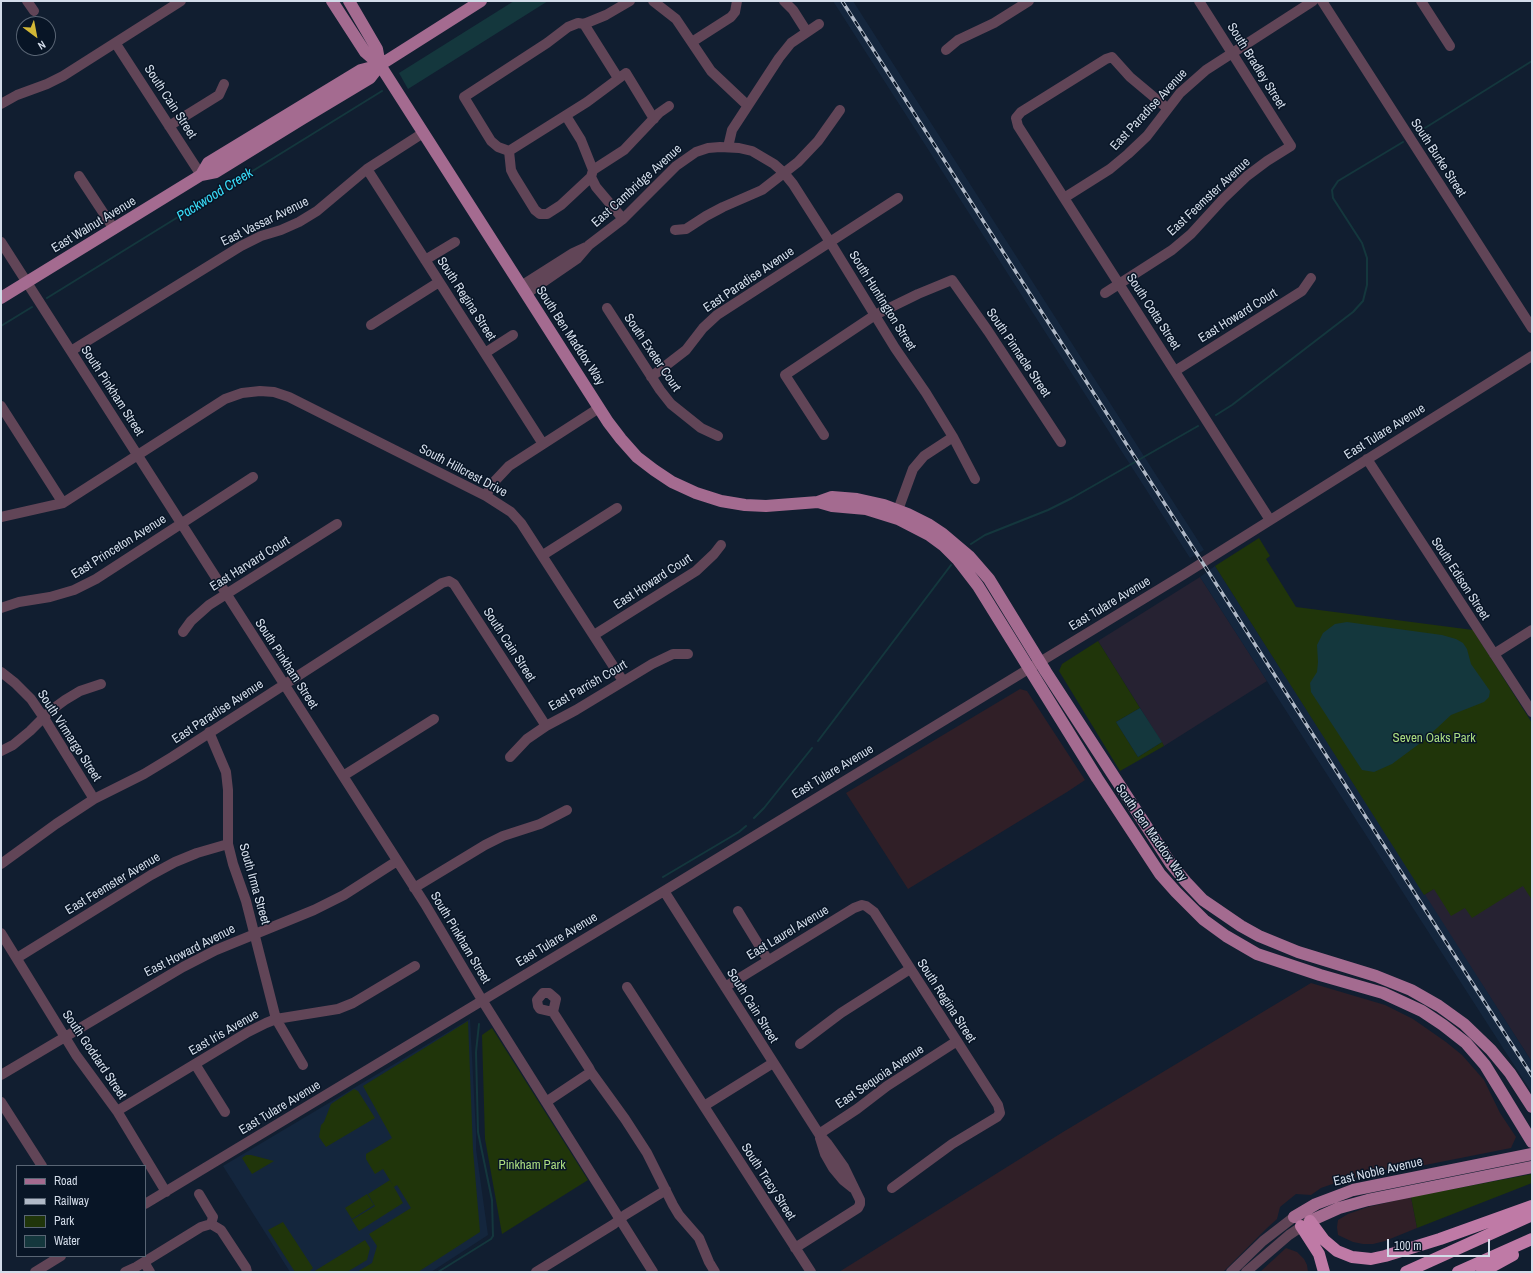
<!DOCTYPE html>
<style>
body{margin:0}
#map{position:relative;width:1533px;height:1273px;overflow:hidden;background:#111e30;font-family:"Archivo Narrow",sans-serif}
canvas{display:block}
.frame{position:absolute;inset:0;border:2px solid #d3dce9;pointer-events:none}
.legend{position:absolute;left:16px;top:1165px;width:130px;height:92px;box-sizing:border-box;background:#081526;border:1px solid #596574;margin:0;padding:5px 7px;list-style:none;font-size:12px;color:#d3dce9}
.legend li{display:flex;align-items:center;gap:8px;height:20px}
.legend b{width:20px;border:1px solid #596574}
.north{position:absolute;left:16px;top:16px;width:40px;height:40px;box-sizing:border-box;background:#081526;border:1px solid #596574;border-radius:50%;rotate:148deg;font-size:11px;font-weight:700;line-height:16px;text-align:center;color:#d3dce9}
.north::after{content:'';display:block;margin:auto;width:14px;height:18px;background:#d2b736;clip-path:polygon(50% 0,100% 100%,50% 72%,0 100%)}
.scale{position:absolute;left:1387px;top:1239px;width:103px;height:18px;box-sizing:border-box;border:2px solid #d3dce9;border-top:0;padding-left:5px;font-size:12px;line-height:14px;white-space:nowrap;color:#d3dce9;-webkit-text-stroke:3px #081526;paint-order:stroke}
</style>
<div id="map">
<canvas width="1533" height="1273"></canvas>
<div class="frame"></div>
<ul class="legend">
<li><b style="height:5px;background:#a46b90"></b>Road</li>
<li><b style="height:5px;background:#b0b9c7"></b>Railway</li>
<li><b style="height:11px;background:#20350a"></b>Park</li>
<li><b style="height:11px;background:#14373d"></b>Water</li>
</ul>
<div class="north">N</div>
<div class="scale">100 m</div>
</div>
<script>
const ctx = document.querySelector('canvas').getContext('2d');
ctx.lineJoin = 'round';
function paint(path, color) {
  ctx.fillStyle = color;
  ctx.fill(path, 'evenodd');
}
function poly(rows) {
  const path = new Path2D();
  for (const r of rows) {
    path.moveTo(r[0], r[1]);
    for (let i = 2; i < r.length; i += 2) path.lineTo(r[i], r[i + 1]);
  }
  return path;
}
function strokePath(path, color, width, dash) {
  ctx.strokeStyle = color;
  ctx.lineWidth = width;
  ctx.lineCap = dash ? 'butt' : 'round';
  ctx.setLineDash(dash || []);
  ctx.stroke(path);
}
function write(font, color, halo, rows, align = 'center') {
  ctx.font = font + ' "Archivo Narrow",sans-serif';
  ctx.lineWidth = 3;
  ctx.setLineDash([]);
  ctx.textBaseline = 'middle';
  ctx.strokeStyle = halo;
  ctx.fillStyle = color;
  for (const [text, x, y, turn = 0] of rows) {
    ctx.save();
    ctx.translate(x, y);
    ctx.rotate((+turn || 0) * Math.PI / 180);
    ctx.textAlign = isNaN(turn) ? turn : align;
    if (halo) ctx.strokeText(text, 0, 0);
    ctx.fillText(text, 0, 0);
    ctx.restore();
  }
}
paint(poly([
 [1020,689,1027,691,1085,780,1067,792,908,889,846,793],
 [1311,983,1385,1005,1413,1019,1446,1042,1462,1055,1484,1080,1500,1113,1516,1137,1511,1148,1400,1170,1396,1167,1393,1169,1381,1170,1378,1169,1374,1173,1341,1181,1321,1188,1311,1195,1296,1194,1280,1207,1277,1219,1266,1229,1223,1272,839,1272,1063,1132],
 [1411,1197,1417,1228,1385,1241,1373,1244,1363,1244,1353,1242,1338,1235,1337,1227,1338,1220,1348,1214,1368,1207],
 [1286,1248,1297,1252,1304,1259,1307,1265,1308,1272,1260,1272]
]), '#301f27');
paint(poly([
 [1200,577,1267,681,1164,746,1098,641],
 [1532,827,1532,1062,1424,895]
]), '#262232');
paint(poly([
 [833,1,853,1,1204,550,1190,558],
 [1215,566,1532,1062,1532,1093,1200,577],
 [470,1019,476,1133,476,1149,488,1235,431,1272,290,1272,223,1166]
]), '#14263d');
paint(poly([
 [1259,538,1270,556,1266,559,1296,607,1473,630,1532,723,1532,900,1523,886,1472,918,1465,908,1451,916,1434,889,1424,895,1215,566],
 [1098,641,1140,708,1116,722,1138,757,1162,742,1164,746,1120,771,1059,671,1062,664],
 [468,1021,473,1150,480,1232,418,1272,357,1272,372,1263,377,1246,369,1234,411,1208,397,1185,394,1187,383,1169,375,1174,366,1159,366,1154,392,1138,363,1086],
 [492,1028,588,1180,502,1234,485,1139,482,1035],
 [354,1089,358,1091,375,1118,326,1147,319,1137,321,1125,324,1122,331,1104],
 [246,1155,251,1155,274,1161,252,1174,242,1158],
 [1532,1174,1532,1183,1417,1228,1411,1197],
 [390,1180,403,1203,359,1231,352,1220,375,1206,368,1194],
 [367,1194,374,1205,352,1219,345,1208],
 [283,1222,313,1268,309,1272,295,1272,268,1230],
 [365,1240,370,1248,367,1260,347,1272,313,1272]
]), '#20350a');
paint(poly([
 [514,1,548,1,408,89,399,73],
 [1347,622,1442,635,1456,639,1463,643,1467,649,1471,664,1490,691,1489,697,1484,702,1451,715,1423,741,1392,764,1374,772,1362,770,1311,692,1310,683,1317,672,1318,662,1317,645,1323,633,1335,624],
 [1140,708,1162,742,1138,757,1116,722]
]), '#14373d');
strokePath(poly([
 [1417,133,1532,61],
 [47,298,382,91],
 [1,326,32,307],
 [1216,415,1232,405,1353,312,1363,301,1367,285,1367,258,1362,243,1333,198,1332,190,1338,181,1403,142],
 [971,544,985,535,1048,510,1072,498,1198,426],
 [818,741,951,565],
 [754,818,764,808,812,748],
 [663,877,739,832,746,826],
 [438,1272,491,1239,493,1236,492,1200,478,1132,476,1052,479,1024]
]), '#14373d', 2);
strokePath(poly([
 [27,1,34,11],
 [653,1,676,19,711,71,747,105],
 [784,1,793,10,807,32],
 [1322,1,1532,328],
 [1421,1,1450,46],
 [584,24,618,78],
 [692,42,731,17,735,12,737,1],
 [116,44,201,175],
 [946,50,958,40,994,23,1029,1],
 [1,104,17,95,47,84,63,76,181,1],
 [1167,108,1130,77,1112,57,1106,59,1021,112,1016,118,1018,126,1270,520],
 [566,116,581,140,593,170,591,177,596,187,623,219],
 [169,126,219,95,224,84],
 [728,147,732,130,779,58,791,43,819,24],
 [509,151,587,102,626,73,654,119],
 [367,169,543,444],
 [593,170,624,150,659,113,669,106],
 [79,176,114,229],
 [591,177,561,205,547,214,540,214,535,210,514,176,511,170,509,151,498,147,491,141,464,97,547,43,568,27,578,23,584,24,606,15,630,1],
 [1064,198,1110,169,1128,154,1147,136,1180,93,1206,70,1313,1],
 [675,230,686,229,706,216,723,207,762,190,798,162,818,141,840,110],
 [1,242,425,904,482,1000,653,1272],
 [425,260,455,242],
 [521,286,573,253,586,247],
 [1105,293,1172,250,1191,234,1223,199,1247,176,1267,161,1291,146,1199,1],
 [526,294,577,259,589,245,623,219,676,166,696,152,708,148,720,147,739,148,752,151,774,164,784,173,793,184,830,242,895,348,926,393,953,437,975,479],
 [607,308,660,390,671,404,701,428,718,436],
 [371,325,439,282],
 [71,351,241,246,261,236,281,230,299,222,317,211,367,169,423,133],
 [485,353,513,335],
 [1175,371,1302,291,1311,278],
 [651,377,686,350,703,328,717,315,898,198],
 [1,406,63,503],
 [824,435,785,375,875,315,918,294,952,280,988,331,1061,442],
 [1367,459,1532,712],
 [486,496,492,484,509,466,599,408],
 [898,510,913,469,924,456,953,437],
 [1,517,63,503,225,399,242,393,260,391,274,392,289,397,486,496,511,512,521,523,623,681],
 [543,555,617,508],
 [1,608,19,602,50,597,74,590,96,579,253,477],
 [183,632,191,621,209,605,337,524],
 [594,635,696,571,714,554,721,545],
 [1494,654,1532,630],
 [1,672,15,683,31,699,44,718,94,799],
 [209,732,226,772,228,790,228,844,233,864,246,901,276,1019,303,1065],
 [1,751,13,745,30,731,50,711,65,700,80,691,101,684],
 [510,757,527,739,546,726,576,710,652,664,673,654,688,654],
 [343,776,434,719],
 [1,864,56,824,94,799,144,774,172,757,442,583,449,581,454,584,546,726],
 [414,888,485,845,503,836,540,824,567,810],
 [664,891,819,1134,827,1143,844,1167,860,1200,860,1204,858,1208,795,1248],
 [738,911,768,960],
 [1,933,76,1055,117,1111,166,1192],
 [17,958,151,875,175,862,197,853,228,844],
 [627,987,811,1272],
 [725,987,854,908,862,905,866,906,874,912,998,1105,1000,1113,997,1117,952,1144,892,1188],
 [543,993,549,993,556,999,553,1012,540,1009,538,1006,537,1000,543,993],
 [553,1012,589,1068,591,1072,625,1119,647,1153,673,1205,679,1215,699,1238,709,1262,715,1272],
 [800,1044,841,1013,910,969],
 [195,1064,225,1112],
 [1,1075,183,967,216,950,314,910,344,895,397,861],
 [1,1102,42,1166],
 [546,1102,591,1072],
 [704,1106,773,1063],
 [117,1111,248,1032,266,1023,276,1019,338,1009,353,1003,415,966],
 [819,1134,857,1109,887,1086,957,1041],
 [820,1138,825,1154,833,1168,843,1180,853,1188],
 [199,1194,211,1214,213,1217,211,1224],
 [145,1204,664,891,1186,573,1532,356],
 [144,1262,150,1272],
 [35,1272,61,1256],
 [125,1272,136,1267,201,1227,211,1224,221,1230,246,1268,247,1272],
 [536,1272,614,1224,625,1215,666,1190],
 [1231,1272,1263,1241,1294,1217],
 [1246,1272,1289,1235,1307,1223]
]), '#614557', 10);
strokePath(poly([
 [332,1,365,52,380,65,608,422,621,439,637,457,654,470,672,482,696,493,721,501,745,505,766,506,818,502,832,497,857,499,884,505,908,514,928,524,943,534,969,556,989,579,1046,672,1171,864,1186,882,1203,900,1241,926,1259,936,1298,952,1376,976,1411,990,1439,1006,1464,1024,1491,1050,1510,1073,1532,1107],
 [349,1,377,49,380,65],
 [201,175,208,163,361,70,380,65,481,1],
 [1,298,201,175,216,172,302,119,370,78,380,65],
 [818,502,832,506,866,509,898,519,929,535,944,546,958,560,978,586,1097,778,1160,874,1176,892,1204,920,1226,936,1257,954,1320,975,1383,993,1422,1011,1443,1025,1466,1043,1485,1065,1532,1142],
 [1294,1217,1316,1204,1353,1190,1532,1154],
 [1310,1221,1339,1208,1368,1200,1532,1167]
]), '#a46b90', 12);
strokePath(poly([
 [1310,1221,1324,1240,1337,1251,1352,1257,1371,1259,1385,1256,1440,1239,1532,1206],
 [1301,1226,1319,1254,1324,1272],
 [1406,1272,1532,1215],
 [1458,1272,1532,1239],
 [1482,1272,1513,1255]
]), '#bf7aa6', 12);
const rail = poly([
 [842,1,1532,1076]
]);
strokePath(rail, '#b0b9c7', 3.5);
strokePath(rail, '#081526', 2, [6]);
write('13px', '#d3dce9', '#081526', [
 ["South Bradley Street",1256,66,58],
 ["South Cain Street",170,102,57],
 ["East Paradise Avenue",1149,110,-47],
 ["South Burke Street",1438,158,57],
 ["East Cambridge Avenue",637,186,-42],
 ["East Feemster Avenue",1209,197,-43],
 ["East Vassar Avenue",265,222,-26],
 ["East Walnut Avenue",94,225,-31],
 ["East Paradise Avenue",749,280,-34],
 ["South Regina Street",466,299,57],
 ["South Huntington Street",882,301,58],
 ["South Cotta Street",1153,312,57],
 ["East Howard Court",1238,316,-32],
 ["South Ben Maddox Way",570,336,57],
 ["South Exeter Court",652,353,56],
 ["South Pinnacle Street",1018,353,56],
 ["South Pinkham Street",112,391,57],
 ["East Tulare Avenue",1385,432,-32],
 ["South Hillcrest Drive",463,471,28],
 ["East Princeton Avenue",119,547,-32],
 ["East Harvard Court",250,564,-32],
 ["South Edison Street",1460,579,57],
 ["East Howard Court",653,582,-33],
 ["East Tulare Avenue",1110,604,-31],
 ["South Cain Street",509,645,57],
 ["South Pinkham Street",286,664,57],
 ["East Parrish Court",588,686,-30],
 ["East Paradise Avenue",218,712,-33],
 ["South Virmargo Street",69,736,57],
 ["East Tulare Avenue",833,772,-31],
 ["South Ben Maddox Way",1151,833,55],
 ["East Feemster Avenue",113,884,-31],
 ["South Irma Street",254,884,74],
 ["East Laurel Avenue",788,933,-31],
 ["South Pinkham Street",460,938,59],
 ["East Tulare Avenue",557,940,-31],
 ["East Howard Avenue",190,951,-27],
 ["South Regina Street",946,1001,57],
 ["South Cain Street",752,1006,58],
 ["East Iris Avenue",224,1033,-30],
 ["South Goddard Street",94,1055,56],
 ["East Sequoia Avenue",880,1077,-34],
 ["East Tulare Avenue",280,1108,-31],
 ["East Noble Avenue",1378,1172,-13],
 ["South Tracy Street",768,1182,57]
]);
write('13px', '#acde81', '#081526', [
 ["Seven Oaks Park",1434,739],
 ["Pinkham Park",532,1166]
]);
write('italic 14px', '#39dcf8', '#081526', [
 ["Packwood Creek",215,195,-32]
]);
</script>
